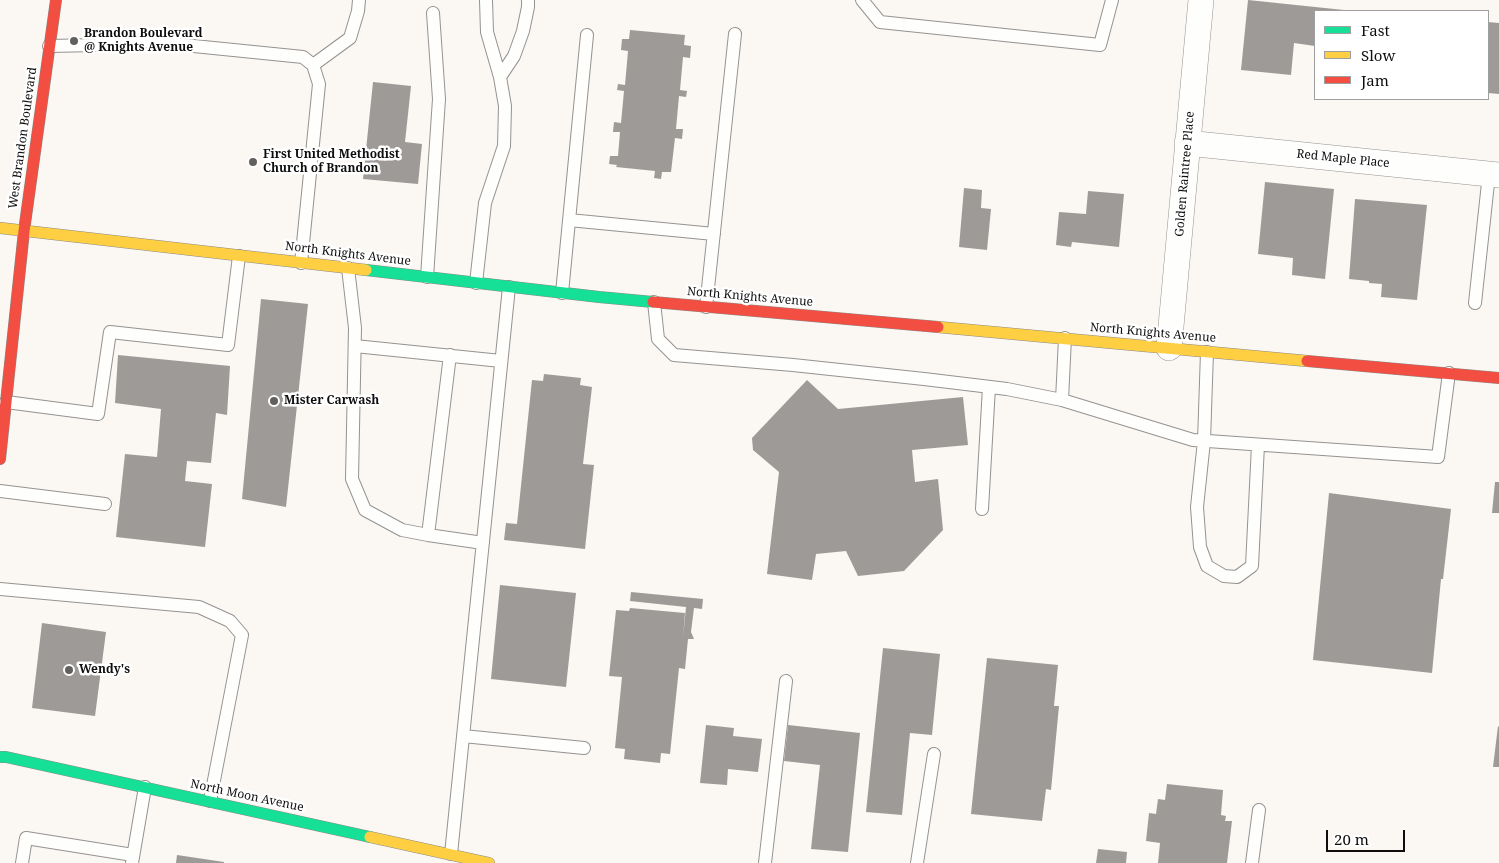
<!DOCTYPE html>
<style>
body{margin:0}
#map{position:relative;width:1499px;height:863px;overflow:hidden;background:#fbf7f2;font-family:"Noto Serif",serif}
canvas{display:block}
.legend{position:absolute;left:1314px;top:10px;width:175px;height:90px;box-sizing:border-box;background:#fff;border:1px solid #9f9f9f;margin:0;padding:6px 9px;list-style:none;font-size:15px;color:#0e0e0e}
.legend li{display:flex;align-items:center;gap:10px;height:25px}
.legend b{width:25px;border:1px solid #9f9f9f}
.scale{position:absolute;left:1326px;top:830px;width:79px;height:22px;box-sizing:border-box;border:2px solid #0e0e0e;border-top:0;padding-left:6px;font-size:15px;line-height:18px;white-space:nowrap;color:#0e0e0e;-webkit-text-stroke:4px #fff;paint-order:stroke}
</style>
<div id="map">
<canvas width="1499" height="863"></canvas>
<ul class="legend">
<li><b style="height:6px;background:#16e098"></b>Fast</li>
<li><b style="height:6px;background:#ffcf43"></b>Slow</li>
<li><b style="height:6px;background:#f24e42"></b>Jam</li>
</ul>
<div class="scale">20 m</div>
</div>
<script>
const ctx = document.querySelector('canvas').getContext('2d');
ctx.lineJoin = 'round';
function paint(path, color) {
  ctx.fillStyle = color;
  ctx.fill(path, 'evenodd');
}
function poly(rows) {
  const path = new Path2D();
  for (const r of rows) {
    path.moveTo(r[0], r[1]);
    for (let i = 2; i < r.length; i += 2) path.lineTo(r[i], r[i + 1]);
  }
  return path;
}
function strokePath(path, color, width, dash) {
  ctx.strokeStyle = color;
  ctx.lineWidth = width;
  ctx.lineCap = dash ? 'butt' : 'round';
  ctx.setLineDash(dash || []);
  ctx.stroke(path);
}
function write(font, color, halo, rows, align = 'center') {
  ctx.font = font + ' "Noto Serif",serif';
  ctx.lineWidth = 5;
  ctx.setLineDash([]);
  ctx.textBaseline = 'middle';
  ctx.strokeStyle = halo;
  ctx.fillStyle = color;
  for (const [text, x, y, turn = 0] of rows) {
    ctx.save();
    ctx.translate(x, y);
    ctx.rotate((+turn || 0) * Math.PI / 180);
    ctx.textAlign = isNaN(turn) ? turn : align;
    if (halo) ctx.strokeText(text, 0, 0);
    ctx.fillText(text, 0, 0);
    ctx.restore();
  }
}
paint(poly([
 [1248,0,1344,10,1344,11,1315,11,1315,46,1294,43,1291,75,1241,70],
 [1488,22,1499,23,1499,94,1488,93],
 [630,30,685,35,684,45,691,46,690,58,683,57,680,90,687,91,686,97,679,96,676,129,683,129,682,139,675,138,671,172,662,172,661,179,654,178,655,171,616,167,617,165,609,164,610,156,618,156,620,132,613,132,614,122,621,123,624,91,617,90,618,84,625,85,628,51,621,50,622,39,629,39],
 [373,82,411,86,405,142,422,144,418,184,363,179],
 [1265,182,1334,189,1325,279,1292,275,1293,258,1258,254],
 [964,188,982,190,981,208,991,209,987,250,959,247],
 [1088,191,1124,194,1119,247,1072,242,1071,247,1056,245,1059,212,1086,214],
 [1355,199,1427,205,1417,300,1381,297,1382,284,1369,283,1369,281,1349,279],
 [261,299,308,304,286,507,242,499],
 [118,355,230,366,227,415,216,413,211,463,187,461,185,481,212,484,205,547,116,537,125,454,157,457,161,409,115,403],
 [544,374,581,378,580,385,592,387,583,464,594,465,585,549,504,540,506,523,517,524,532,380,543,381],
 [807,380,838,409,963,397,968,445,912,450,915,482,938,479,943,530,904,571,858,576,846,551,816,554,812,580,767,574,779,472,753,450,752,438],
 [1495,482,1499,482,1499,513,1492,513],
 [1329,493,1451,509,1443,579,1441,579,1432,673,1313,660],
 [500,585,576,593,566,687,491,679],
 [631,592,703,599,702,609,694,608,691,632,694,639,688,639,685,669,679,668,670,754,661,753,660,763,624,759,625,749,615,748,622,677,609,676,616,610,629,611,630,608,685,613,683,638,686,607,630,601],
 [42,623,106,632,95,716,32,708],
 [883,648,940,654,932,735,910,733,902,815,866,812],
 [987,658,1058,665,1054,706,1059,706,1051,790,1046,789,1042,821,971,814],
 [706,725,734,728,733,736,762,739,758,772,728,769,727,785,700,783],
 [788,725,860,733,848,852,811,849,820,765,784,761],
 [1498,726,1499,727,1499,767,1493,767],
 [1167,784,1223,790,1221,815,1226,816,1225,821,1232,821,1227,863,1158,863,1160,843,1146,841,1149,813,1156,814,1158,799,1165,800],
 [1098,849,1127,852,1126,863,1096,863],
 [177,855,224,862,224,863,176,863]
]), '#9e9a98');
const lane = poly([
 [862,0,880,22,1100,45,1112,0],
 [49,46,97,45,128,40,144,41,303,57,313,65,319,84,301,263],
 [313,65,350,38,358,11,359,0],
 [500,77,514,56,523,31,528,7,528,0],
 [569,220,714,234],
 [348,268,355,328,352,479,365,510,402,530,428,535,483,543],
 [427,277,439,99,433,13],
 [476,283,485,203,504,146,505,106,500,77,487,32,486,0],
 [562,293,587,35],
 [654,302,658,339,674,355,793,365,924,379,1007,389,1062,400],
 [1475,303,1489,174],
 [706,307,735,34],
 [1065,338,1062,400,1193,440,1438,457,1449,373],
 [355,346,501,361],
 [1207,352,1204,441,1197,507,1200,547,1207,566,1224,576,1237,577,1252,566,1258,445],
 [6,402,98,414,110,332,228,345,239,256],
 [0,491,105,504],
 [982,509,989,387],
 [428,535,450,355],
 [0,589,199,607,230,621,242,635,210,801],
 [463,736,584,748],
 [451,854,509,287],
 [22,863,26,838,133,855],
 [132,863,145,787],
 [765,863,786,681],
 [917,863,934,754],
 [1252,863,1259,810]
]);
const street = poly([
 [1187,143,1499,175],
 [1169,348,1201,0]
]);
const fast = poly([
 [366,270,599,297,653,302],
 [0,757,6,757,370,837]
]);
const slow = poly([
 [0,228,366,270],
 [938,327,1307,361],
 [370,837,489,863]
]);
const jam = poly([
 [653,302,938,327],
 [1307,361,1499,378],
 [0,459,24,231,56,0]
]);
strokePath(lane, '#959391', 14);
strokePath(street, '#959391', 26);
strokePath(fast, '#8b8a87', 12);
strokePath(slow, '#8b8a87', 12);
strokePath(jam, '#8b8a87', 12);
strokePath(lane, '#fefefd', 12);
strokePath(street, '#fefefd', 25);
strokePath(fast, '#16e098', 11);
strokePath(slow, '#ffcf43', 11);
strokePath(jam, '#f24e42', 11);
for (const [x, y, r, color] of [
 [74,41,5,"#61605e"],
 [253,162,5,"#61605e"],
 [274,401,5,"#61605e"],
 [69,670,5,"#61605e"]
]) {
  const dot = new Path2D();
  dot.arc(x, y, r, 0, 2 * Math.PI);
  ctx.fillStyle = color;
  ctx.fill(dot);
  strokePath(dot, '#fff', 2);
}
write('bold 12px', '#0e0e0e', '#fff', [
 ["Brandon Boulevard",84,34],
 ["@ Knights Avenue",84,48],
 ["First United Methodist",263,155],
 ["Church of Brandon",263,169],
 ["Mister Carwash",284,401],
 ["Wendy's",79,670]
], 'left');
write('12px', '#0e0e0e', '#fff', [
 ["West Brandon Boulevard",23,138,-82],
 ["Red Maple Place",1343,159,6],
 ["Golden Raintree Place",1185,174,-85],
 ["North Knights Avenue",348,254,7],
 ["North Knights Avenue",750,297,5],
 ["North Knights Avenue",1153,333,5],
 ["North Moon Avenue",247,796,12]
]);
</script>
